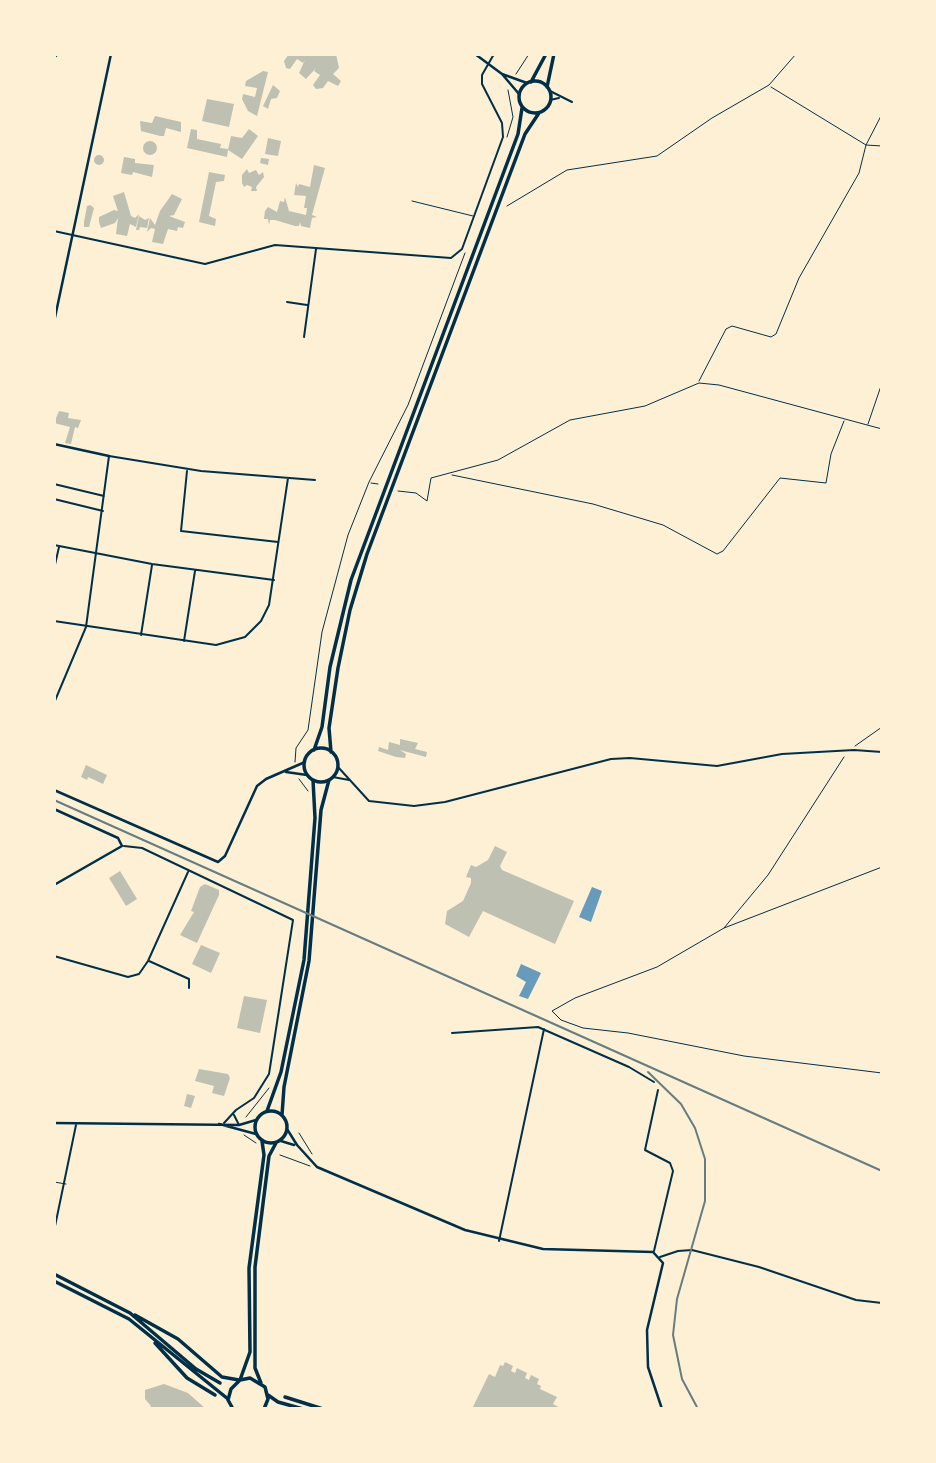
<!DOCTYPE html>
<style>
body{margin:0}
#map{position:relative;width:936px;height:1463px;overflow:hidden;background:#fdf0d5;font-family:"Nunito Sans",sans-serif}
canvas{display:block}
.frame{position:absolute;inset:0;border:56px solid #fdf0d5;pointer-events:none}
</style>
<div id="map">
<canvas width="936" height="1463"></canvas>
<div class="frame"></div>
</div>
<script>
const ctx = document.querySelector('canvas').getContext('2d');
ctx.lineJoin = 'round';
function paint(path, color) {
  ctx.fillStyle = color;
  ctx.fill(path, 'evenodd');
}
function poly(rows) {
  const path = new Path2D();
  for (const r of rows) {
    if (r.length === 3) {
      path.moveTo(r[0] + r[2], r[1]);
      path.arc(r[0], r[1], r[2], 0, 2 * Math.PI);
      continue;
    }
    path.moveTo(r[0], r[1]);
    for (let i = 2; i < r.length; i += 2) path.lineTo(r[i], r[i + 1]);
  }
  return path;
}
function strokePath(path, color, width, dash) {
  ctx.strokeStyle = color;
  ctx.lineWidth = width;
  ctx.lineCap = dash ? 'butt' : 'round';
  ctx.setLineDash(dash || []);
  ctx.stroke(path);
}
paint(poly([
 [592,887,602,891,591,922,579,917],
 [521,964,541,973,528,999,519,996,526,982,516,976]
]), '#669bbc');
paint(poly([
 [289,54,336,54,339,68,333,74,341,81,338,86,328,81,323,88,316,89,313,85,320,75,314,71,316,68,306,79,299,73,305,60,303,63,297,59,290,69,286,68,284,61],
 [263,71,268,72,257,116,248,111,242,99,243,94,255,97,257,88,245,86,246,81],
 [273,85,280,91,277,98,271,99,268,109,263,106],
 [207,99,234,104,229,127,202,121],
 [155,116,181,122,181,132,166,128,164,136,160,136,141,131,140,121,152,123],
 [191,129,197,130,197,139,221,144,220,148,228,149,227,157,187,148],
 [249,129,258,136,242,159,228,150,231,136,242,138],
 [268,138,281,141,278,156,265,154],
 [150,148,7],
 [99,160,5],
 [124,157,135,159,135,163,154,165,152,177,133,172,132,175,121,173],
 [261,158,269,159,268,165,260,163],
 [314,165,325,168,312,215,317,217,312,218,310,228,301,226,300,222,299,226,295,226,275,220,270,220,269,225,268,219,264,219,265,211,268,207,277,212,280,201,284,202,285,197,289,211,306,215,307,208,304,208,306,196,294,195,296,183,298,187,299,184,310,187],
 [247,169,249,173,256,170,259,175,263,172,264,177,256,187,257,191,251,191,252,187,247,185,244,187,242,183,242,175],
 [209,172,225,175,224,181,216,182,209,216,216,219,215,226,199,222],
 [124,192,131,216,135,218,139,214,136,227,130,224,127,236,116,234,118,218,115,223,101,228,99,222,99,217,114,210,118,211,113,196],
 [172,194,182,199,174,215,169,216,185,222,183,228,178,227,177,231,168,229,163,244,152,242,155,229,151,228,147,232,150,218,155,225,160,211],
 [90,205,94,208,89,227,84,227,84,222,87,206],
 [139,216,145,220,149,218,147,228,140,227,139,230,136,230],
 [59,411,69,413,68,418,81,420,78,428,75,427,71,444,65,443,70,427,54,423],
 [400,739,418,743,415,749,427,752,426,757,400,750,406,754,405,758,396,757,378,751,379,747,388,750,389,742,400,745],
 [86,765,107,775,103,784,88,777,87,780,81,777],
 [495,846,507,852,500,866,502,870,574,901,555,944,483,911,469,937,445,924,447,911,463,901,471,883,471,878,466,877,471,865,476,867,488,860],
 [120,871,137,899,126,906,109,878],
 [205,884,219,890,219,895,197,943,180,935,194,912,191,911,200,887],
 [201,945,220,953,211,973,192,964],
 [244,996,267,1000,260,1033,237,1028],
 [199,1069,228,1074,230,1078,224,1096,212,1093,214,1086,195,1081],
 [187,1094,195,1096,191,1108,184,1106],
 [505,1362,513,1366,511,1371,515,1373,517,1368,527,1373,525,1378,529,1380,531,1375,539,1379,537,1384,541,1386,540,1389,557,1397,553,1404,562,1409,472,1409,489,1374,495,1377,500,1365,503,1366],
 [164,1384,188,1393,206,1409,148,1409,151,1406,145,1399,145,1390]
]), '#bec0b2');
strokePath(poly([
 [516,74,529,54],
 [882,77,882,84],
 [771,87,866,145,882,146],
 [507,137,513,117,508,90],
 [507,206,567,170,657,156,712,118,769,85,796,54],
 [699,381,726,329,732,326,771,337,776,334,799,278,859,173,866,145,882,114],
 [868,424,882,383],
 [452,475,593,504,663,525,717,554,723,551,780,478,826,483,831,454,844,421],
 [371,483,378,484],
 [398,491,416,493,427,501,431,478,498,460,570,420,645,406,699,383,719,385,882,429],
 [855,746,882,727],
 [295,762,296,748,308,730,322,632,348,535,369,482,408,405,465,253],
 [299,779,308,791],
 [882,867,724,928,657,967,575,998,552,1011,561,1020,583,1028,628,1033,744,1056,882,1073],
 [724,928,768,875,844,757],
 [246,1117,269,1088],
 [299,1133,312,1154],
 [244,1135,256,1143],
 [280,1155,310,1166]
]), '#003049', 1);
strokePath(poly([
 [412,201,473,216],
 [54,1182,66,1184]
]), '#003049', 1);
strokePath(poly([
 [54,499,103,511]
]), '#003049', 2);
strokePath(poly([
 [550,91,572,102],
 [550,100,559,98],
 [54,231,205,264,275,245,451,258,462,249,503,137,502,123,482,84,482,75,494,54],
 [287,302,307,305],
 [304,337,316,249],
 [187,471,181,531,278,542],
 [54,484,104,496],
 [54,545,152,564,274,580],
 [54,569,59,547],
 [54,621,216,645,245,637,261,621,269,605,288,478],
 [141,635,152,565],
 [184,641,195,571],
 [54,703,86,627,109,456,201,471,315,480],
 [338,767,369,801,414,806,445,802,611,759,630,758,717,766,782,754,854,750,882,752],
 [333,777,349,780],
 [124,846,142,848,293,920,269,1074,254,1098,236,1110,224,1123],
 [54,956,128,977,139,974,148,961,188,872],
 [149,961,189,979,189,988],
 [452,1033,538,1027,629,1067,654,1082],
 [234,1115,239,1125],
 [54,1231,76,1125],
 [499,1241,544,1029],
 [654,1251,673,1171,670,1163,645,1150,658,1090],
 [660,1257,678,1251,692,1250,759,1267,856,1300,882,1303]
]), '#003049', 2);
strokePath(poly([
 [475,54,502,74,519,94],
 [502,74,527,83],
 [54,322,111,54],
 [54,444,109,456],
 [286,772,307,775],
 [54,790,218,862,225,856,257,786,266,779,305,762],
 [54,809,118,838,122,846,54,885],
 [54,1123,239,1125,256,1120],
 [219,1124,256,1134],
 [287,1129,297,1145,317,1167,465,1230,543,1249,653,1252,663,1263,647,1330,648,1367,662,1409],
 [281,1141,294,1145]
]), '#003049', 2.5);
strokePath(poly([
 [54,57,57,54],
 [54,1274,130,1313,196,1369,220,1383],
 [54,1281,129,1319,228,1399],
 [135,1315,178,1339,222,1377,239,1380],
 [155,1343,187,1378,215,1395],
 [285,1397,323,1409]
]), '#003049', 3.5);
strokePath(poly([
 [535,97,16],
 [531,82,546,54],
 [547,87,554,54],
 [321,765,17],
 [314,750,322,727,330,667,351,580,518,134,522,108],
 [331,752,329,728,338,668,350,610,367,554,525,134,539,113],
 [271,1127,16],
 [267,1111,281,1072,304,960,315,818,313,780],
 [282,1115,284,1087,309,961,321,810,329,780],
 [240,1380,250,1352,249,1268,264,1155,262,1141],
 [261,1383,255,1368,255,1267,269,1156,276,1143],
 [268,1395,278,1402,303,1409],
 [233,1409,228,1400,231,1389,240,1380,250,1378,265,1387,268,1399,264,1409]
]), '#003049', 3.5);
strokePath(poly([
 [54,800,882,1171],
 [648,1072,681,1104,695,1128,705,1159,705,1201,677,1299,673,1335,682,1379,698,1409]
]), '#657d81', 2);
</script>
